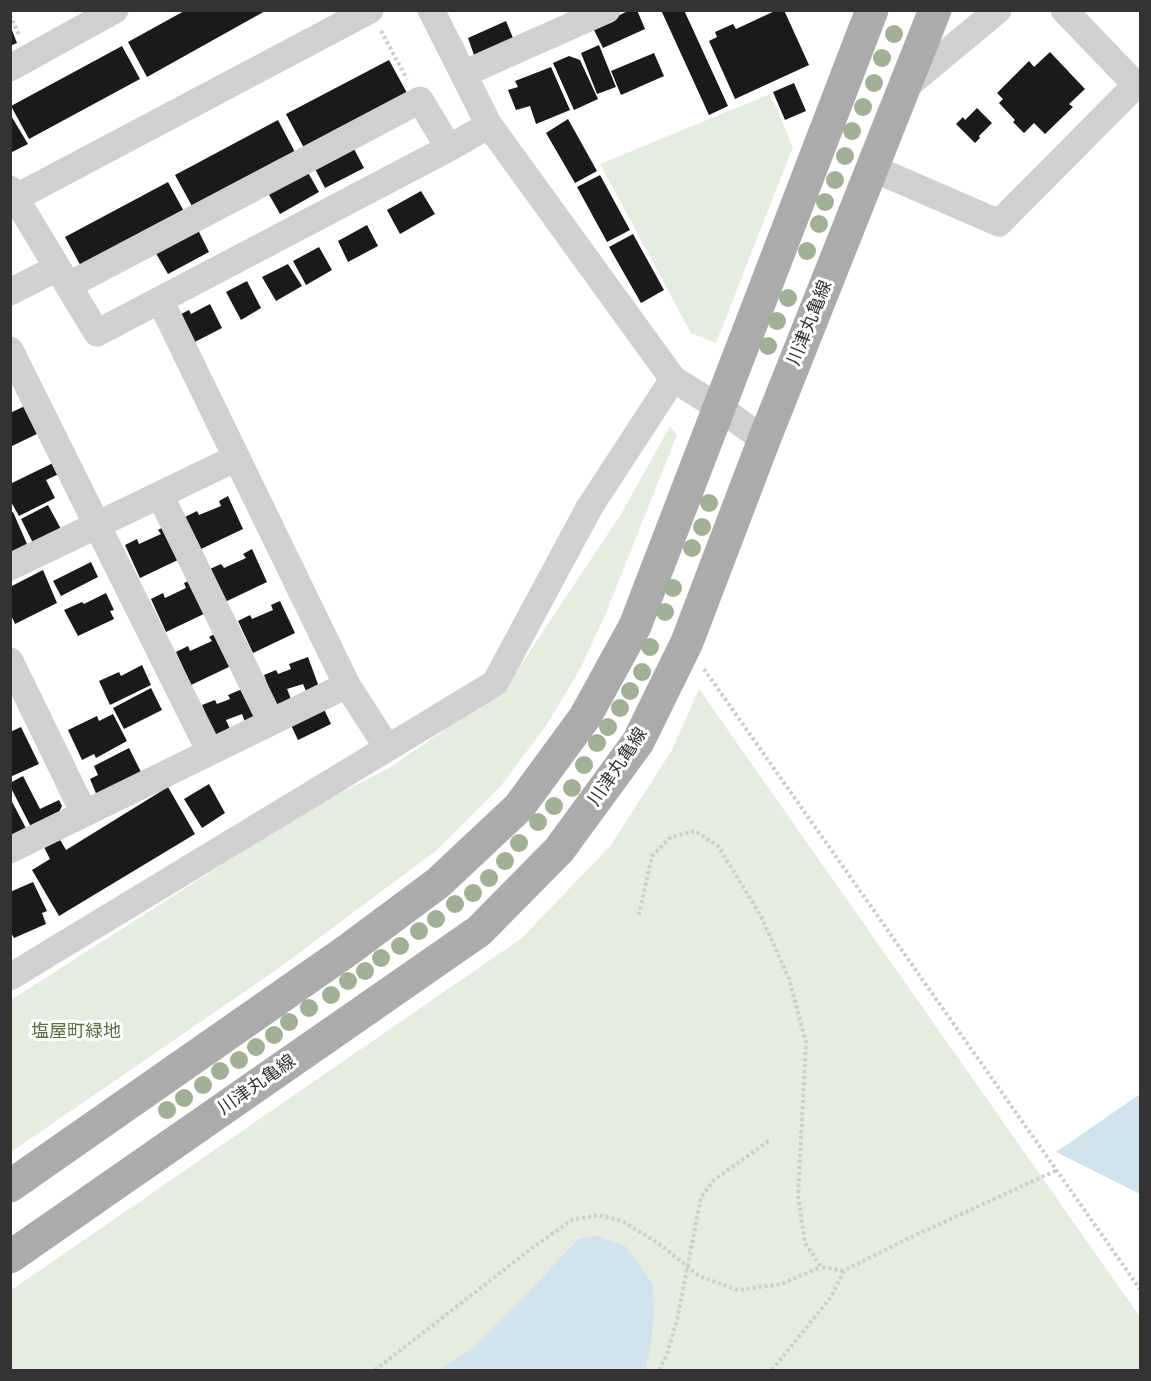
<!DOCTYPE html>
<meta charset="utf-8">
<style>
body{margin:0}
#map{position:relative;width:1151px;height:1381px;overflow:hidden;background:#fff;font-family:Karla,sans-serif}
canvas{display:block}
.frame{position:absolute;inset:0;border:12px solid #333;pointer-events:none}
</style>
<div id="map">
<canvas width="1151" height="1381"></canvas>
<div class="frame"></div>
</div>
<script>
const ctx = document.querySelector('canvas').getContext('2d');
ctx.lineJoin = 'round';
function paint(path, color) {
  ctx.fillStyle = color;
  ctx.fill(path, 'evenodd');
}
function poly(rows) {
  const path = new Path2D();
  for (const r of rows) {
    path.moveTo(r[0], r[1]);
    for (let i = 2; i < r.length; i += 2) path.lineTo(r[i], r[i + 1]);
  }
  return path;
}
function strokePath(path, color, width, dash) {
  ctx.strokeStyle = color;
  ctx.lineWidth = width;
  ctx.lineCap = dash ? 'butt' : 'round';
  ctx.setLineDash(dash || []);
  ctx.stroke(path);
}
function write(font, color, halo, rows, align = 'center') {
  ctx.font = font + ' Karla,"Noto Sans JP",sans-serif';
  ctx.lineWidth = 6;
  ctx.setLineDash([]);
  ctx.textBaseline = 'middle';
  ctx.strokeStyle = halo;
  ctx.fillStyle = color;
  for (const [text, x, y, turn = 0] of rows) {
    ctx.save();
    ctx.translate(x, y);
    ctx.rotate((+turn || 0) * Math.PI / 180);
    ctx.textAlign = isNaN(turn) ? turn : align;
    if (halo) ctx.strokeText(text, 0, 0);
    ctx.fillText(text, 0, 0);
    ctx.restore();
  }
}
paint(poly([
 [770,94,793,147,716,343,691,333,600,164],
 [670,426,677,435,606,613,580,669,548,723,500,787,437,850,279,968,11,1152,11,1000,309,809,389,768,475,709,520,666,621,514],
 [699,689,1140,1317,1140,1370,11,1370,10,1291,522,938,611,845,672,750]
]), '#e6ecdf');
paint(poly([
 [1140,1094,1140,1194,1056,1152],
 [596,1236,625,1246,653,1284,654,1317,650,1349,645,1370,439,1370,472,1349,529,1292,578,1239]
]), '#cfe2ee');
paint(poly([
 [186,10,267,10,147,77,128,42],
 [630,10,637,10,645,29,603,48,593,28],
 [661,10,684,10,728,106,709,115],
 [777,10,784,10,809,65,735,99,709,41,717,37,715,32,733,24,736,29],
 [506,21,513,38,474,55,468,38],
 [10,25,17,43,10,46],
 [599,45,616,87,597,94,581,53],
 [122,46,140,79,29,139,11,106],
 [1050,52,1085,89,1069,104,1073,107,1045,134,1034,123,1024,133,1013,122,1015,120,999,103,1003,99,997,93,1029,61,1034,67],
 [654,53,664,76,621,95,611,71],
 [569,56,580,60,598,99,574,110,553,63],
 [389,60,407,93,304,148,286,114],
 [551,67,570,110,536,124,530,106,516,110,508,90,518,87,515,81],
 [794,83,806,111,785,120,773,92],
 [977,108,992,123,979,136,980,138,975,143,956,124,963,117,965,120],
 [10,114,28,144,10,153],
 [568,119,597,171,575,183,546,133],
 [278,120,296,154,193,208,175,175],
 [352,145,364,168,325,188,313,165],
 [306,169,319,192,280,214,267,191],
 [600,175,630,230,607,242,577,187],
 [168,182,186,215,83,270,65,237],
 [421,191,435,214,400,234,387,210],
 [367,225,378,246,348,262,338,241],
 [197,228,209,252,168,274,154,250],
 [633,234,664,290,641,303,609,247],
 [319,247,332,270,306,285,293,261],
 [288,264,302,286,276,301,262,277],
 [247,281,261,308,241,320,226,292],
 [210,304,222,328,187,346,177,316,189,310,191,314],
 [27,405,41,432,10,447,10,413],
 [55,462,61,473,46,480,55,498,19,516,10,500,10,484],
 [228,496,243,529,201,549,185,517,197,511,199,515,221,506,219,501],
 [48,505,61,529,33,543,21,519],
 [13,512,27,544,10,553,10,513],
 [167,525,182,558,140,578,125,545,137,539,139,544,161,534,158,530],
 [252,549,267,582,225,602,210,569,221,564,224,568,246,558,243,554],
 [91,562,98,577,61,596,53,581],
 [43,570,57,603,15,624,10,613,10,587],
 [193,579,208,612,166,632,151,599,163,593,165,598,186,588,184,583],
 [106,593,114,610,110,611,114,619,78,636,64,610,82,602,84,604],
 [280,601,295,633,253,653,238,621,250,615,252,619,273,610,271,605],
 [218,632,233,665,191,685,176,652,188,646,190,651,212,641,209,637],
 [308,657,319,687,306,691,303,684,287,689,291,699,275,705,264,675,276,670,278,674,291,669,289,664],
 [142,665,151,685,110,705,99,681,119,672,121,676],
 [247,687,258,717,245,722,242,714,226,720,230,729,214,735,202,705,215,700,217,704,230,699,228,695],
 [151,688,162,710,124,729,113,708],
 [323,707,331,724,298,740,290,723],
 [113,714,127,741,96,758,94,754,82,760,68,730,97,716,99,721],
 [21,727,39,764,10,777,10,732],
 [129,748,143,776,98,798,90,779,98,775,94,766],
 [23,776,40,809,59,800,62,806,57,816,32,829,10,786,10,783],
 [209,784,225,813,202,828,184,799],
 [168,787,195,834,59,916,32,870,50,859,44,847,59,838,66,850],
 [10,798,28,832,10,841],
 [33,882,47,911,42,913,46,924,14,938,10,931,10,892]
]), '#1a1a1a');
strokePath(poly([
 [10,15,19,35],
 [381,31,407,79],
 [704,669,1140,1289],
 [639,915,652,856,671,837,695,831,718,846,761,916,789,979,806,1042,798,1195,805,1243,821,1267,844,1271],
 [375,1370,532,1248,572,1220,599,1215,622,1221,658,1243,699,1276,738,1290,781,1284,821,1267],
 [659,1370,667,1354,678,1316,701,1197,714,1180,770,1140],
 [772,1370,831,1297,844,1271,903,1241,1057,1170]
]), '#cdcdcd', 4, [3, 3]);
strokePath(poly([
 [431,10,489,125,673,379,720,408,764,440],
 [10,68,115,10],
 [463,74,607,10],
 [904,88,998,10],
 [872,168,999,223,1136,85,1064,10],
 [10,189,97,333,449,148,489,125],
 [15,198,370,10],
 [69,285,420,100,449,148],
 [10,292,57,268],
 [160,300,347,685,387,747],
 [10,350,210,752],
 [160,495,271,722],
 [10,567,236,458],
 [10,661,84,813],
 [10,850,347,685],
 [10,977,495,683,589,508,673,379]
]), '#d0d0d0', 27);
strokePath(poly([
 [10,1186,348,950,438,883,519,807,585,717,635,626,872,10],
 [10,1257,479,931,559,850,638,742,687,642,764,440,935,10]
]), '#ababab', 33);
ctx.fillStyle = '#a2b095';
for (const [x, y] of [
 [894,34],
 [882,58],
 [874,83],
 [863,107],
 [852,131],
 [845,156],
 [835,180],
 [825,202],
 [819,224],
 [807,251],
 [788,298],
 [777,321],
 [768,346],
 [709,503],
 [702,527],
 [692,548],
 [673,588],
 [665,612],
 [650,647],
 [642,672],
 [630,691],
 [620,708],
 [608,727],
 [597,743],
 [584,765],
 [572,788],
 [554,806],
 [538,822],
 [519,843],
 [505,861],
 [489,878],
 [473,893],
 [455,904],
 [436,919],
 [419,931],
 [400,946],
 [381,958],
 [365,971],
 [348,981],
 [331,995],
 [309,1008],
 [289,1022],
 [274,1035],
 [256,1047],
 [239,1060],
 [220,1071],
 [203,1085],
 [184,1098],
 [167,1110]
]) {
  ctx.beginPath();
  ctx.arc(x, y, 9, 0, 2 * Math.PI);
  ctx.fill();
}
write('18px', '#333', '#fff', [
 ["川津丸亀線",810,323,-68],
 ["川津丸亀線",618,767,-56],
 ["川津丸亀線",257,1085,-35]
]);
write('18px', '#56703f', '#fff', [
 ["塩屋町緑地",76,1032]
]);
</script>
